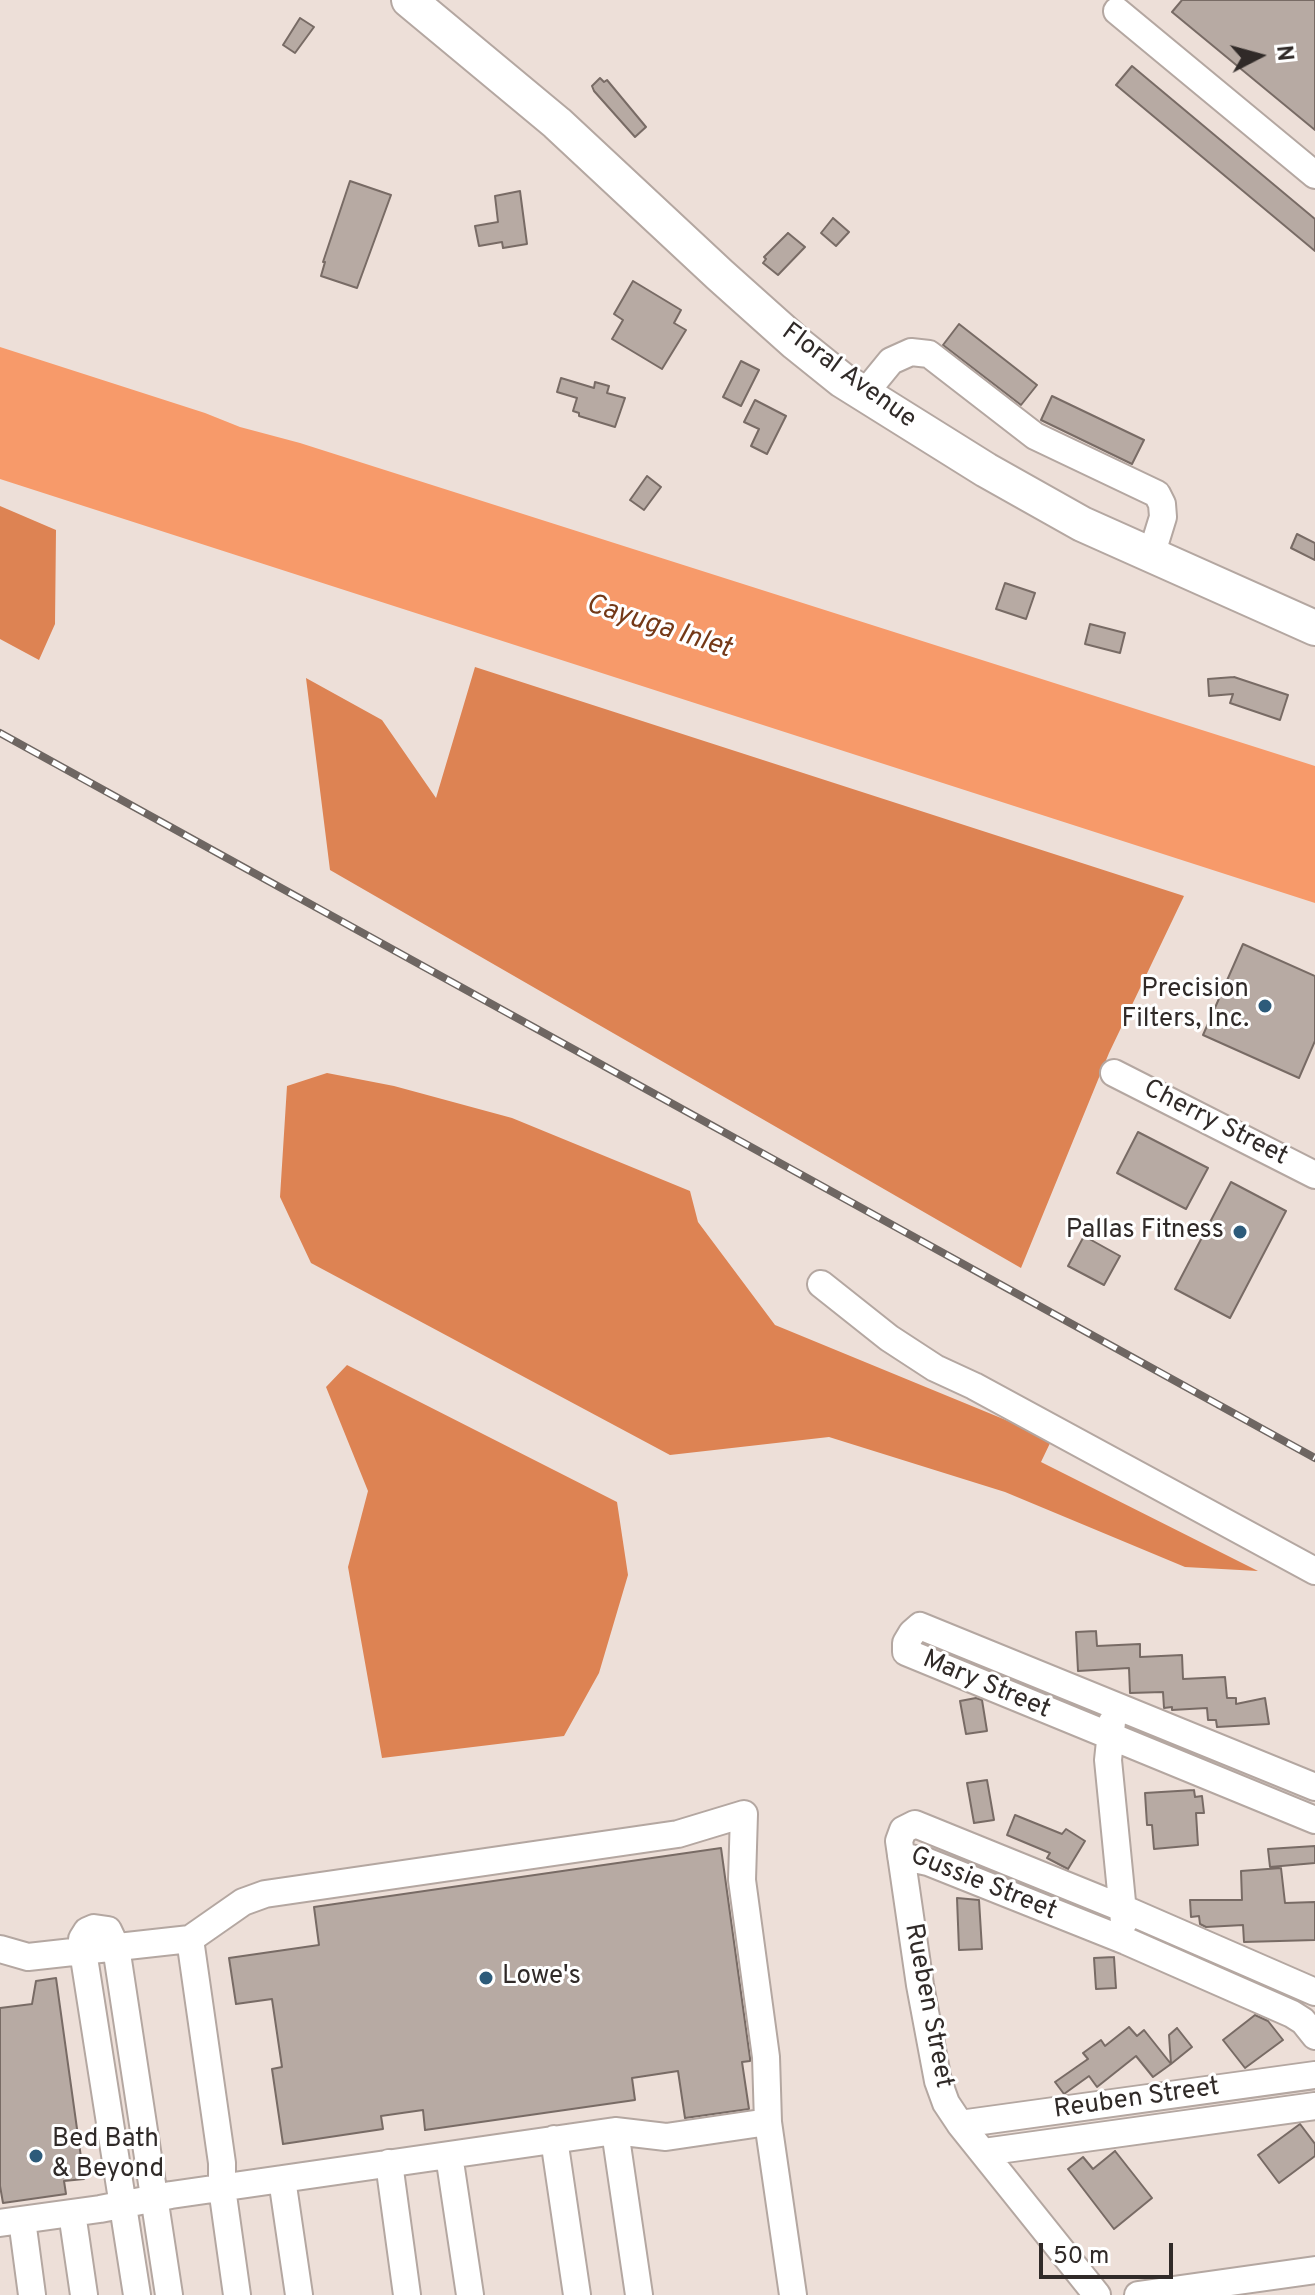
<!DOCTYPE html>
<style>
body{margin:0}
#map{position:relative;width:1315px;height:2295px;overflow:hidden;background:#eddfd8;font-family:Overpass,sans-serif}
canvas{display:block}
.north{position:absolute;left:1219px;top:16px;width:80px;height:80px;-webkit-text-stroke:6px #fff;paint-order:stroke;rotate:84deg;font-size:22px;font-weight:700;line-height:32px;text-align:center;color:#302a28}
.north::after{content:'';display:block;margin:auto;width:28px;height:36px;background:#302a28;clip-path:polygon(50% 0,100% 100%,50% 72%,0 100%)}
.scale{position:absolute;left:1039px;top:2243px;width:134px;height:36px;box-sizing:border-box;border:4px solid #302a28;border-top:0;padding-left:10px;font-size:24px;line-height:28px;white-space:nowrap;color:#302a28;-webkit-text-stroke:6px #fff;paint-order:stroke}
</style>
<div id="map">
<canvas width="1315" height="2295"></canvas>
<div class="north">N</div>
<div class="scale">50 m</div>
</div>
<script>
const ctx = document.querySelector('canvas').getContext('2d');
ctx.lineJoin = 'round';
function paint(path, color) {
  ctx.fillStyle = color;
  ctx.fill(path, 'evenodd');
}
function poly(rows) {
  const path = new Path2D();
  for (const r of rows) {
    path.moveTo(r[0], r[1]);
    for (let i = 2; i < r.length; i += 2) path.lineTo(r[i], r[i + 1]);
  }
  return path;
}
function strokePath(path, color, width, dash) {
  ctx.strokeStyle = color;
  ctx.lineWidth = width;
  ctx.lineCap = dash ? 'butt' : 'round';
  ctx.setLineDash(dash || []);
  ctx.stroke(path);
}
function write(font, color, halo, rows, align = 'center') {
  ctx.font = font + ' Overpass,sans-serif';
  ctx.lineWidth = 6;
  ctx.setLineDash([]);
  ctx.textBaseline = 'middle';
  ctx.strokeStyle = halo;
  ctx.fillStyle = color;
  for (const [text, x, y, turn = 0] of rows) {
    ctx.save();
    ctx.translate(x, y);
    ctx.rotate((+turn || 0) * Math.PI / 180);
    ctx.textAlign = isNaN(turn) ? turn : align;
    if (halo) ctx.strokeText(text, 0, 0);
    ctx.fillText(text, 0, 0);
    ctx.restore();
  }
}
paint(poly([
 [0,506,56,530,55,624,39,660,0,639],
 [475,667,1184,896,1109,1053,1021,1268,330,870,306,678,382,720,436,798],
 [327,1073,394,1086,512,1118,690,1191,698,1222,775,1325,1052,1439,1041,1462,1258,1571,1185,1567,1005,1492,829,1437,670,1455,311,1263,280,1197,287,1086],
 [347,1365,617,1502,628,1575,599,1673,564,1736,382,1758,348,1567,368,1491,326,1387]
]), '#dd8353');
paint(poly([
 [0,347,205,413,240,427,300,443,1315,766,1315,903,0,479]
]), '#f79a6a');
const building = poly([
 [1182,0,1315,0,1315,130,1172,12,1182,0],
 [300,18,314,27,295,53,283,45,300,18],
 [1132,66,1315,219,1315,251,1116,85,1132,66],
 [600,78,604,82,607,80,646,127,635,137,594,91,592,86,600,78],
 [350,181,391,195,357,288,321,276,325,262,323,262,350,181],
 [520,191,527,244,503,248,502,242,479,246,475,226,498,222,495,196,520,191],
 [833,218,849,232,836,246,821,233,833,218],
 [788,233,805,247,778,275,763,263,766,259,764,257,788,233],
 [633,281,681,310,674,323,686,330,662,369,612,339,623,320,614,314,633,281],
 [959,324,1037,385,1021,405,943,345,959,324],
 [741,361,759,370,741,406,723,397,741,361],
 [561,378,594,388,595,382,609,386,607,393,625,398,615,427,579,416,579,413,573,411,577,398,557,392,561,378],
 [1052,396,1144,440,1132,464,1041,420,1052,396],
 [755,400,786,416,767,454,751,446,759,429,744,422,755,400],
 [647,476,661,487,644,510,630,500,647,476],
 [1297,534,1315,543,1315,560,1291,548,1297,534],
 [1005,583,1035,593,1026,619,996,609,1005,583],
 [1090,624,1125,633,1120,653,1085,644,1090,624],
 [1234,677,1288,695,1280,720,1230,703,1233,694,1209,696,1208,679,1234,677],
 [1243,944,1315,976,1315,1041,1299,1078,1203,1035,1243,944],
 [1138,1132,1208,1168,1186,1209,1117,1173,1138,1132],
 [1231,1182,1286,1211,1230,1318,1175,1289,1231,1182],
 [1084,1236,1120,1256,1104,1285,1068,1266,1084,1236],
 [1096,1631,1097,1646,1140,1644,1140,1657,1182,1655,1183,1679,1225,1677,1227,1698,1236,1698,1236,1704,1265,1698,1269,1724,1217,1727,1216,1720,1208,1720,1207,1708,1172,1710,1172,1707,1164,1708,1163,1692,1130,1693,1129,1668,1078,1671,1076,1632,1096,1631],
 [976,1698,982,1700,987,1731,966,1734,960,1701,976,1698],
 [987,1780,994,1820,974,1823,967,1783,987,1780],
 [1194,1790,1195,1797,1202,1796,1204,1813,1196,1813,1198,1845,1154,1849,1152,1825,1147,1825,1145,1793,1194,1790],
 [1015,1815,1062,1834,1066,1829,1085,1841,1068,1869,1047,1858,1050,1853,1007,1835,1015,1815],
 [1315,1846,1315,1863,1270,1867,1268,1849,1315,1846],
 [721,1848,750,2058,750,2061,742,2062,749,2109,685,2118,678,2071,632,2078,635,2100,425,2130,423,2110,381,2116,383,2129,283,2144,272,2069,282,2067,272,1999,236,2004,229,1958,319,1945,314,1907,721,1848],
 [1281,1868,1285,1903,1315,1902,1315,1940,1244,1942,1243,1925,1206,1927,1200,1924,1199,1916,1191,1917,1190,1900,1242,1900,1241,1871,1281,1868],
 [957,1898,979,1900,982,1949,959,1950,957,1898],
 [1114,1957,1116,1988,1096,1989,1094,1958,1114,1957],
 [56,1978,84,2179,64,2181,66,2194,3,2203,0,2186,0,2008,32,2004,36,1981,56,1978],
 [1255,2015,1268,2021,1283,2040,1245,2068,1223,2040,1255,2015],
 [1129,2027,1137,2036,1144,2030,1171,2064,1153,2077,1136,2056,1097,2087,1089,2076,1064,2094,1055,2082,1088,2059,1083,2053,1101,2040,1105,2046,1129,2027],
 [1177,2028,1192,2047,1171,2064,1169,2035,1177,2028],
 [1300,2124,1315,2144,1315,2156,1279,2183,1258,2155,1300,2124],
 [1115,2151,1152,2198,1114,2229,1068,2169,1083,2157,1093,2169,1115,2151]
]);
paint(building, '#b7aaa3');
strokePath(building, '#786b65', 2);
const minor = poly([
 [1117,11,1315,175],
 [864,394,891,361,911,352,929,354,1035,436,1157,494,1162,504,1163,517,1151,556],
 [1114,1073,1315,1175],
 [821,1284,889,1338,935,1368,974,1386,1315,1571],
 [1112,1722,1108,1760,1124,1922],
 [1315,1787,920,1626,912,1633,906,1643,906,1652,1315,1820],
 [901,1856,928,1862,1126,1941,1292,2014,1303,2021,1315,2036],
 [190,1939,222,2163,222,2188,237,2295],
 [0,1949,28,1957,190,1939,243,1902,265,1894,678,1834,744,1814,742,1880,766,2057,768,2122],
 [960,2124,1315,2075],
 [615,2131,639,2295],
 [554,2139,577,2295],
 [984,2152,1315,2106],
 [449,2155,470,2295],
 [389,2163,407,2295],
 [282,2179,299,2295],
 [72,2213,84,2295],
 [22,2220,32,2295],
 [0,2223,100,2209,171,2195,615,2131,666,2137,768,2122,793,2295],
 [137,2295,83,1951,82,1939,87,1931,94,1928,108,1930,116,1947,169,2295],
 [1097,2295,960,2124,946,2103,938,2081,920,1985,899,1841,903,1830,915,1824,1122,1908,1315,1992],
 [1138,2295,1315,2270]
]);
const major = poly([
 [409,0,557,123,720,275,796,343,842,380,986,470,1082,524,1315,628]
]);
strokePath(minor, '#b4a7a1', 30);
strokePath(major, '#b4a7a1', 38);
strokePath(minor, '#fff', 26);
strokePath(major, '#fff', 34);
const rail = poly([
 [0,733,1315,1458]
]);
strokePath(rail, '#6e6662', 8);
strokePath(rail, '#fff', 5, [15]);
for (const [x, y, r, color] of [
 [1265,1006,8,"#2d5b7a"],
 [1240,1232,8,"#2d5b7a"],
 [486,1978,8,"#2d5b7a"],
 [36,2156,8,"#2d5b7a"]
]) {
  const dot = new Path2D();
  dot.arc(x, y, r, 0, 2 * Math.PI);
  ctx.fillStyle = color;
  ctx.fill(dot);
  strokePath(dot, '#fff', 3);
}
write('26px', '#302a28', '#fff', [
 ["Floral Avenue",848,377,36],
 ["Cherry Street",1215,1124,27],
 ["Mary Street",986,1686,23],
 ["Gussie Street",983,1885,22],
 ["Rueben Street",927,2006,79],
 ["Reuben Street",1137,2100,-8]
]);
write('26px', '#302a28', '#fff', [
 ["Precision",1249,991],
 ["Filters, Inc.",1249,1021],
 ["Pallas Fitness",1224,1232],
 ["Lowe's",502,1978,"left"],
 ["Bed Bath",52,2141,"left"],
 ["& Beyond",52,2171,"left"]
], 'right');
write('italic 28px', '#743917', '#fff', [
 ["Cayuga Inlet",658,628,18]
]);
</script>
